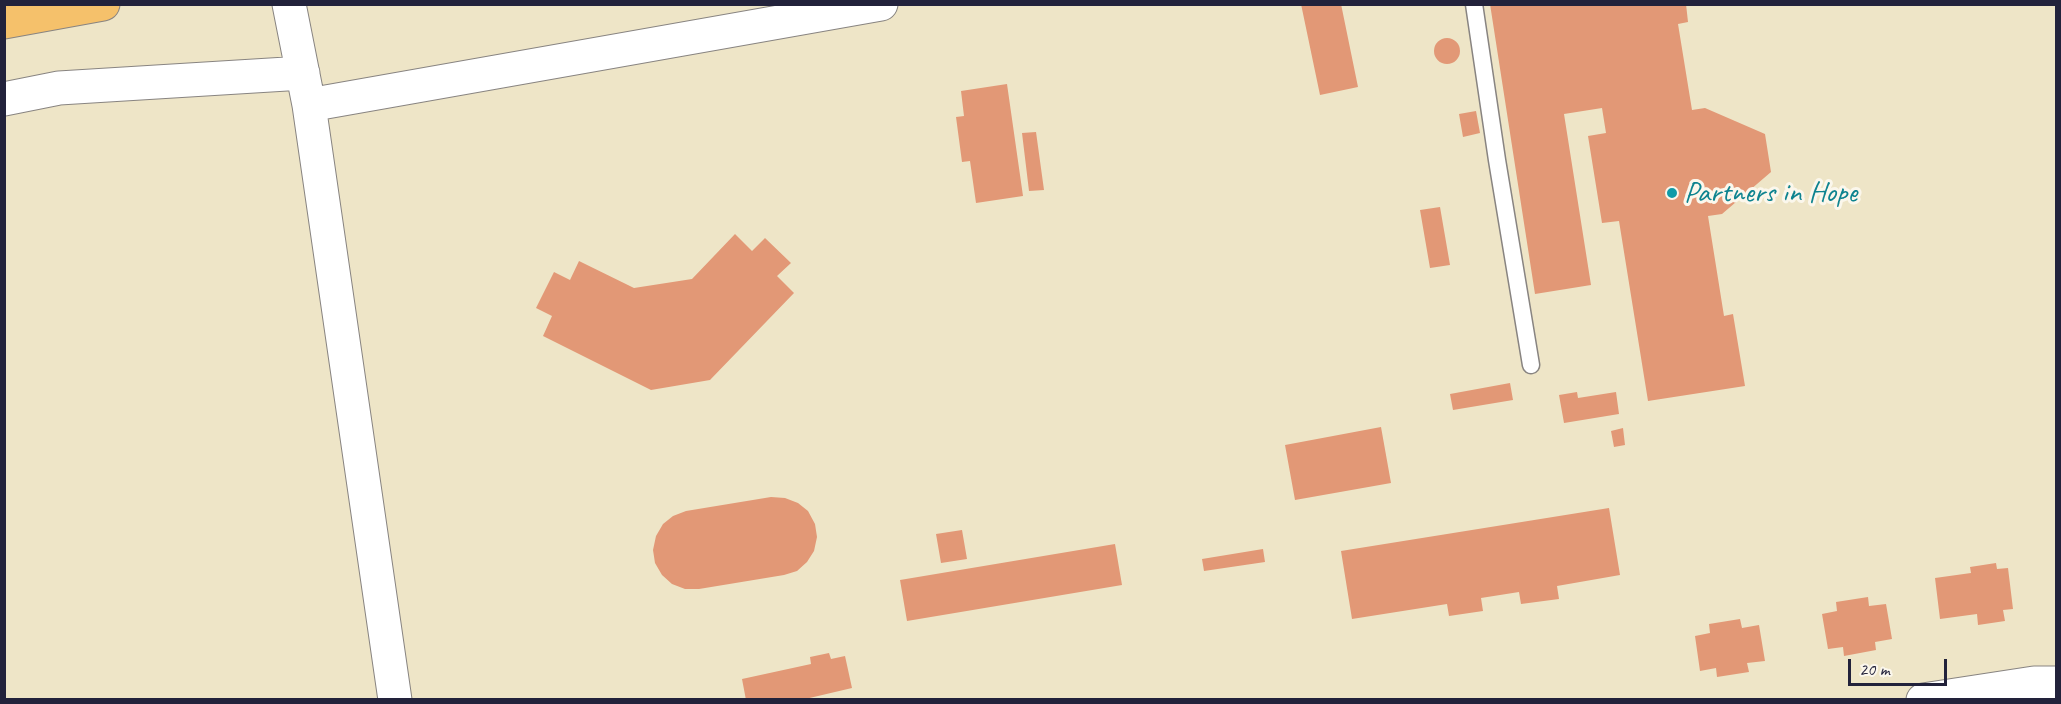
<!DOCTYPE html>
<style>
body{margin:0}
#map{position:relative;width:2061px;height:704px;overflow:hidden;background:#eee5c7;font-family:Caveat,sans-serif}
canvas{display:block}
.frame{position:absolute;inset:0;border:6px solid #22223b;pointer-events:none}
.scale{position:absolute;left:1848px;top:659px;width:99px;height:27px;box-sizing:border-box;border:3px solid #22223b;border-top:0;padding-left:8px;font-size:18px;line-height:21px;white-space:nowrap;color:#22223b;-webkit-text-stroke:4px #fbf7ec;paint-order:stroke}
</style>
<div id="map">
<canvas width="2061" height="704"></canvas>
<div class="frame"></div>
<div class="scale">20 m</div>
</div>
<script>
const ctx = document.querySelector('canvas').getContext('2d');
ctx.lineJoin = 'round';
function paint(path, color) {
  ctx.fillStyle = color;
  ctx.fill(path, 'evenodd');
}
function poly(rows) {
  const path = new Path2D();
  for (const r of rows) {
    if (r.length === 3) {
      path.moveTo(r[0] + r[2], r[1]);
      path.arc(r[0], r[1], r[2], 0, 2 * Math.PI);
      continue;
    }
    path.moveTo(r[0], r[1]);
    for (let i = 2; i < r.length; i += 2) path.lineTo(r[i], r[i + 1]);
  }
  return path;
}
function strokePath(path, color, width, dash) {
  ctx.strokeStyle = color;
  ctx.lineWidth = width;
  ctx.lineCap = dash ? 'butt' : 'round';
  ctx.setLineDash(dash || []);
  ctx.stroke(path);
}
function write(font, color, halo, rows, align = 'center') {
  ctx.font = font + ' Caveat,sans-serif';
  ctx.lineWidth = 6;
  ctx.setLineDash([]);
  ctx.textBaseline = 'middle';
  ctx.strokeStyle = halo;
  ctx.fillStyle = color;
  for (const [text, x, y, turn = 0] of rows) {
    ctx.save();
    ctx.translate(x, y);
    ctx.rotate((+turn || 0) * Math.PI / 180);
    ctx.textAlign = isNaN(turn) ? turn : align;
    if (halo) ctx.strokeText(text, 0, 0);
    ctx.fillText(text, 0, 0);
    ctx.restore();
  }
}
paint(poly([
 [1301,4,1341,4,1358,87,1320,95],
 [1490,4,1686,4,1688,22,1678,24,1692,110,1705,108,1765,134,1771,172,1722,214,1708,216,1724,316,1733,314,1745,386,1648,401,1619,221,1602,223,1588,136,1606,133,1602,108,1564,114,1591,285,1535,294],
 [1447,51,13],
 [1007,84,1023,196,976,203,970,161,962,162,956,117,964,116,961,91],
 [1476,111,1480,133,1463,137,1459,114],
 [1036,132,1044,190,1029,191,1022,133],
 [1440,207,1450,265,1430,268,1420,210],
 [735,234,752,251,765,238,791,263,777,276,794,293,710,380,651,390,543,336,552,316,536,308,554,272,570,280,579,261,634,288,692,279],
 [1510,383,1513,400,1453,410,1450,394],
 [1577,392,1578,398,1616,392,1619,414,1564,423,1559,395],
 [1381,427,1391,483,1295,500,1285,445],
 [1623,428,1625,445,1614,447,1611,431],
 [771,497,785,498,798,503,808,511,815,524,817,537,814,551,807,562,797,571,784,575,699,589,685,589,672,584,662,575,655,563,653,550,656,536,663,524,673,516,686,511],
 [1609,508,1620,575,1557,586,1559,599,1521,604,1519,592,1481,598,1483,611,1449,616,1447,604,1352,619,1341,551],
 [962,530,967,559,941,563,936,534],
 [1115,544,1122,585,907,621,900,580],
 [1263,549,1265,562,1204,571,1202,559],
 [1996,563,1997,569,2008,568,2013,609,2003,610,2005,621,1978,625,1977,614,1940,619,1935,578,1971,573,1970,567],
 [1868,597,1869,606,1886,604,1892,639,1875,642,1876,650,1844,656,1843,647,1828,649,1822,614,1837,611,1836,602],
 [1740,619,1742,628,1759,625,1765,661,1747,663,1749,672,1717,677,1716,668,1700,671,1695,636,1710,633,1709,624],
 [829,653,831,659,845,656,852,688,801,700,746,700,742,679,811,664,810,657]
]), '#e29876');
const service = poly([
 [1474,4,1497,160,1531,365]
]);
const minor = poly([
 [289,4,309,105,395,700],
 [4,99,59,88,303,73],
 [309,105,881,4],
 [1923,700,2034,683,2056,683]
]);
const trunk = poly([
 [4,22,103,4]
]);
strokePath(service, '#888481', 19);
strokePath(minor, '#888481', 35);
strokePath(trunk, '#888481', 35);
strokePath(service, '#fff', 16);
strokePath(minor, '#fff', 33);
strokePath(trunk, '#f5c16b', 33);
for (const [x, y, r, color] of [
 [1672,193,6,"#0f9aa8"]
]) {
  const dot = new Path2D();
  dot.arc(x, y, r, 0, 2 * Math.PI);
  ctx.fillStyle = color;
  ctx.fill(dot);
  strokePath(dot, '#fbf7ec', 2);
}
write('30px', '#0d838f', '#fbf7ec', [
 ["Partners in Hope",1684,193]
], 'left');
</script>
